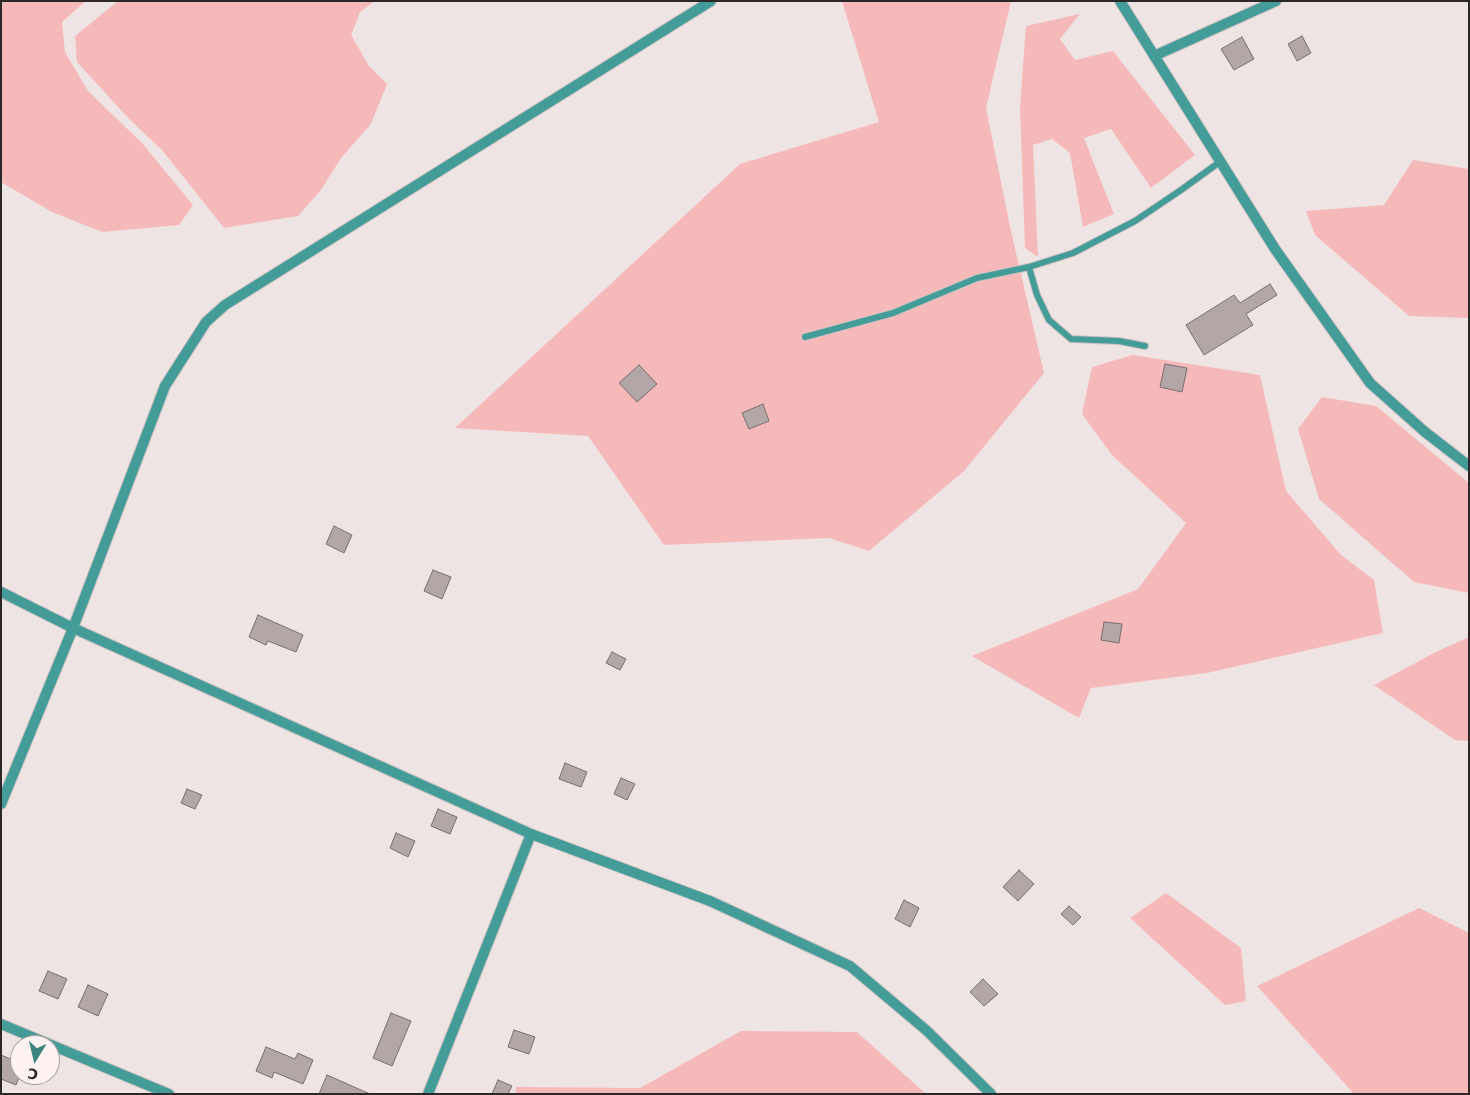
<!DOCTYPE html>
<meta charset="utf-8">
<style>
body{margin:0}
#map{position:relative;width:1470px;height:1095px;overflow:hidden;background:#efe4e4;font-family:"DejaVu Sans",sans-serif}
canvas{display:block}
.frame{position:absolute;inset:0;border:2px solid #2c2828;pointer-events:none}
.north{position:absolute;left:10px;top:1035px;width:50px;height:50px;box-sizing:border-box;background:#fdf1f1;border:1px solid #a9a1a1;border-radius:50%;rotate:189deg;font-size:14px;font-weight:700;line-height:20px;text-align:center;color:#2c2828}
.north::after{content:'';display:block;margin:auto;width:18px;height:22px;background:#3b837f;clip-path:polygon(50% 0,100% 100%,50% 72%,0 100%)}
</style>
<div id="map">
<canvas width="1470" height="1095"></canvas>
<div class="frame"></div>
<div class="north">С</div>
</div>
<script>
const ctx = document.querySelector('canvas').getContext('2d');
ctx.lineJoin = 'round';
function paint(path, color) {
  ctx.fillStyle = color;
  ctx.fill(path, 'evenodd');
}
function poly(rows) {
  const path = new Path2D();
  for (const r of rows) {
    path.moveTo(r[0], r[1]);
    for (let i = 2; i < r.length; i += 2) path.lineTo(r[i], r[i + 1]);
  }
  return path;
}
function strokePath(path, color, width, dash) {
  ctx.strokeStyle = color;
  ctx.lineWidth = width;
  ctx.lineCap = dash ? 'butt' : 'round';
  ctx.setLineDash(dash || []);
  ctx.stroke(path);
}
paint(poly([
 [1,1,86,1,62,22,65,52,88,91,142,143,193,205,179,225,102,232,52,212,1,182],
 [118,1,375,1,360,12,351,35,369,66,387,84,371,124,341,158,321,190,298,216,224,228,162,150,130,120,77,62,75,36],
 [842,1,1011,1,986,108,1011,231,1044,373,964,471,869,551,829,538,664,545,588,436,455,428,740,164,879,122],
 [1080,14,1060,39,1075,60,1113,51,1195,155,1151,188,1111,129,1084,138,1114,214,1083,227,1070,153,1052,139,1033,145,1038,257,1025,248,1020,107,1026,26],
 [1413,160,1469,169,1469,318,1409,316,1315,235,1306,211,1384,205],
 [1133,355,1260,375,1286,491,1341,555,1374,580,1383,633,1207,673,1091,688,1079,718,972,656,1138,589,1186,523,1112,455,1082,414,1092,367],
 [1322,397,1376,406,1469,483,1469,593,1414,582,1319,499,1298,429],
 [1469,637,1469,741,1455,740,1374,685,1436,652],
 [1166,893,1241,948,1246,1001,1225,1005,1130,918],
 [1419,908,1469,933,1469,1094,1354,1094,1257,986],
 [741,1031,857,1032,926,1094,516,1094,516,1087,640,1088]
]), '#f6b9ba');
const building = poly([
 [1302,36,1311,53,1297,61,1288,44,1302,36],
 [1242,37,1254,59,1234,70,1221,49,1242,37],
 [1270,284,1277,295,1246,314,1253,325,1204,355,1186,325,1234,295,1240,303,1270,284],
 [1165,364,1187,368,1182,392,1160,387,1165,364],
 [639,365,657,384,637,402,619,383,639,365],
 [763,404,769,421,749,429,742,413,763,404],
 [334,526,352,535,344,553,326,544,334,526],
 [433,570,451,577,442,599,424,591,433,570],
 [258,615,303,635,296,652,268,641,266,645,249,637,258,615],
 [1104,622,1122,624,1119,643,1101,640,1104,622],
 [612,652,626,659,620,670,606,663,612,652],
 [565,763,587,772,581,787,559,779,565,763],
 [621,778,635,784,627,800,614,794,621,778],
 [187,789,202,795,195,809,181,803,187,789],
 [438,809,457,817,450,834,431,826,438,809],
 [396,833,415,841,408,857,390,848,396,833],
 [1019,870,1034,884,1018,901,1003,887,1019,870],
 [904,900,919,908,910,927,895,919,904,900],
 [1069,906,1081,917,1073,925,1061,914,1069,906],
 [48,971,67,979,58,999,39,991,48,971],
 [983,979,998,994,984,1006,970,992,983,979],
 [88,985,108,994,98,1016,78,1007,88,985],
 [391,1013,411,1021,392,1066,373,1058,391,1013],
 [514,1030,535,1037,529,1054,508,1047,514,1030],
 [266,1047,295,1059,298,1053,313,1060,303,1084,274,1072,272,1078,256,1071,266,1047],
 [1,1055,20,1063,20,1075,16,1085,1,1079,1,1055],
 [327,1075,370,1094,319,1094,327,1075],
 [498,1080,512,1086,508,1094,492,1094,498,1080]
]);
paint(building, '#b2a7a6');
strokePath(building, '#786e6e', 1);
const lane = poly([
 [1029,267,1037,295,1049,320,1071,339,1119,341,1145,346],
 [805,337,893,313,977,278,1029,267,1073,253,1135,221,1181,190,1221,161]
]);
const street = poly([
 [1120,1,1275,249,1370,383,1425,432,1469,466],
 [1154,56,1276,1],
 [1,592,73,628,531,834,710,901,850,966,926,1030,991,1094],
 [1,804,73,628,165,386,206,322,225,305,711,1],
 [1,1024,169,1094],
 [428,1094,531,834]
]);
strokePath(lane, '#ccc2c2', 8);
strokePath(street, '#ccc2c2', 12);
strokePath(lane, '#439c97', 6);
strokePath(street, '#439c97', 10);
</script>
